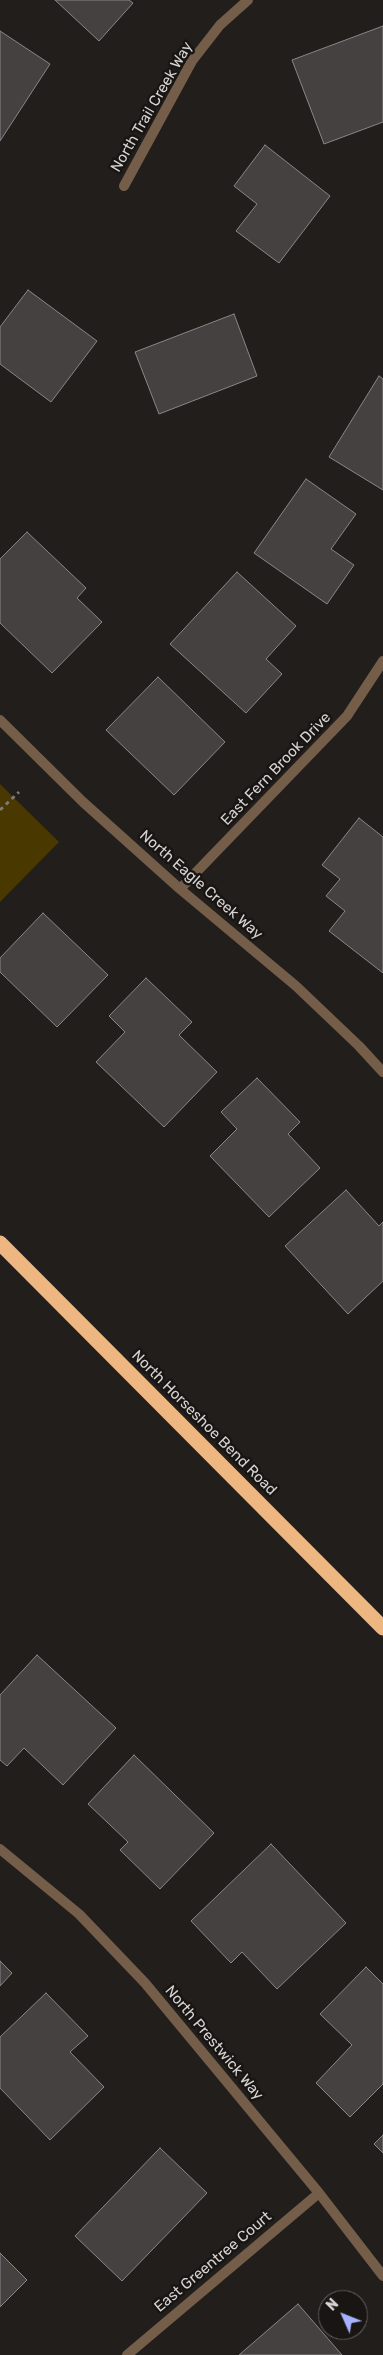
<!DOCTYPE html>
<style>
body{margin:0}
#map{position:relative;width:383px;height:2355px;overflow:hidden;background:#221e1c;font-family:Rubik,sans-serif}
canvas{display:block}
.north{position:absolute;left:318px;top:2290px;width:50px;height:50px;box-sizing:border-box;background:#181513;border:1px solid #646160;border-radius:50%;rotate:314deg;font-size:14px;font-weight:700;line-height:20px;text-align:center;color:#d6d4d3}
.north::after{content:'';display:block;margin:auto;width:18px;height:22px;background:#a4b1fc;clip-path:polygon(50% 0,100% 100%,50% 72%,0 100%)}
</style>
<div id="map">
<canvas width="383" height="2355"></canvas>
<div class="north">N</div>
</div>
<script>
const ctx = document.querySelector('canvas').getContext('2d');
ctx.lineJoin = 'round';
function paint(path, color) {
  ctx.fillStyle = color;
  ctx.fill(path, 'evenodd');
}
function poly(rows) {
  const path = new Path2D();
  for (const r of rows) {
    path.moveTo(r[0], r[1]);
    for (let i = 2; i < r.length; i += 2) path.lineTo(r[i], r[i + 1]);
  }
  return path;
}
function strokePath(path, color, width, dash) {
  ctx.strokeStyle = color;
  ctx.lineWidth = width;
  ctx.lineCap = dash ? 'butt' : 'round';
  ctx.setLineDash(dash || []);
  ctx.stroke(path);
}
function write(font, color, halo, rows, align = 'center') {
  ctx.font = font + ' Rubik,sans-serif';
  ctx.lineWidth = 5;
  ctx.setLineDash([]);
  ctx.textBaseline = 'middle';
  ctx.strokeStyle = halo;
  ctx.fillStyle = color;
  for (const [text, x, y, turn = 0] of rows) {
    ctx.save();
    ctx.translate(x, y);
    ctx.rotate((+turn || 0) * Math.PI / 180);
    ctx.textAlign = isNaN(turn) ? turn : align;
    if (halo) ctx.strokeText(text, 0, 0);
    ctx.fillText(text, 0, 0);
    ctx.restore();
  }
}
paint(poly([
 [0,784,59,842,0,902]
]), '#493800');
const building = poly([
 [55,0,129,0,133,3,99,41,55,0],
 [383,26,383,122,324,144,292,60,383,26],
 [0,31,50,64,0,141,0,31],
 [265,145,330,196,279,263,236,231,257,204,234,186,265,145],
 [28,290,97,341,51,402,0,364,0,327,28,290],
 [234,314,257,376,159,414,135,352,234,314],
 [379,376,383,379,383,490,329,457,379,376],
 [306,479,356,514,331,549,354,565,327,604,254,553,306,479],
 [27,532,86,588,77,598,102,622,52,673,0,623,0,559,27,532],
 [237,572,296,626,266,659,282,674,246,713,170,644,237,572],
 [158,677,225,742,174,795,106,730,158,677],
 [359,818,383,837,383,973,329,931,345,911,326,896,340,879,322,865,359,818],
 [43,913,108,975,57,1027,0,972,0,958,43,913],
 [146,978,192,1022,179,1035,217,1072,164,1127,96,1062,125,1032,109,1016,146,978],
 [257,1078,300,1122,288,1134,320,1168,269,1217,210,1156,237,1129,221,1112,257,1078],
 [346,1190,379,1226,383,1222,383,1281,348,1314,285,1246,346,1190],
 [37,1655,116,1728,63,1785,24,1748,7,1766,0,1760,0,1695,37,1655],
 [134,1755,214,1833,160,1889,120,1850,128,1842,88,1804,134,1755],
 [271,1844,346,1923,277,1989,242,1952,231,1963,191,1921,271,1844],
 [0,1961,12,1973,0,1986,0,1961],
 [366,1967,383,1984,383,2084,350,2117,316,2083,352,2045,320,2014,366,1967],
 [46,1993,88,2036,70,2052,104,2087,50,2140,0,2088,0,2037,46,1993],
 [383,2135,383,2153,374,2144,383,2135],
 [160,2148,207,2193,122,2281,75,2236,160,2148],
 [0,2253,27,2280,0,2307,0,2253],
 [298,2304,342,2355,239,2355,298,2304]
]);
paint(building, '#454141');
strokePath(building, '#8c8687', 1);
strokePath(poly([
 [0,810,19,792]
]), '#7e7b7a', 3, [4, 4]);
strokePath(poly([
 [124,186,192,61,220,25,248,0],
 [0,720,83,802,180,889,296,986,359,1046,383,1072],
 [180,889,347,716,383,661],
 [0,1849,79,1914,145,1983,319,2193,383,2276],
 [127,2355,319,2193]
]), '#745e49', 10);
strokePath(poly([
 [0,1243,383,1628]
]), '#eeb781', 15);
write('15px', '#d6d4d3', '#181513', [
 ["North Trail Creek Way",152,107,-60],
 ["East Fern Brook Drive",276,769,-46],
 ["North Eagle Creek Way",201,885,41],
 ["North Horseshoe Bend Road",204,1423,45],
 ["North Prestwick Way",214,2043,50],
 ["East Greentree Court",213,2262,-40]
]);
</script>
